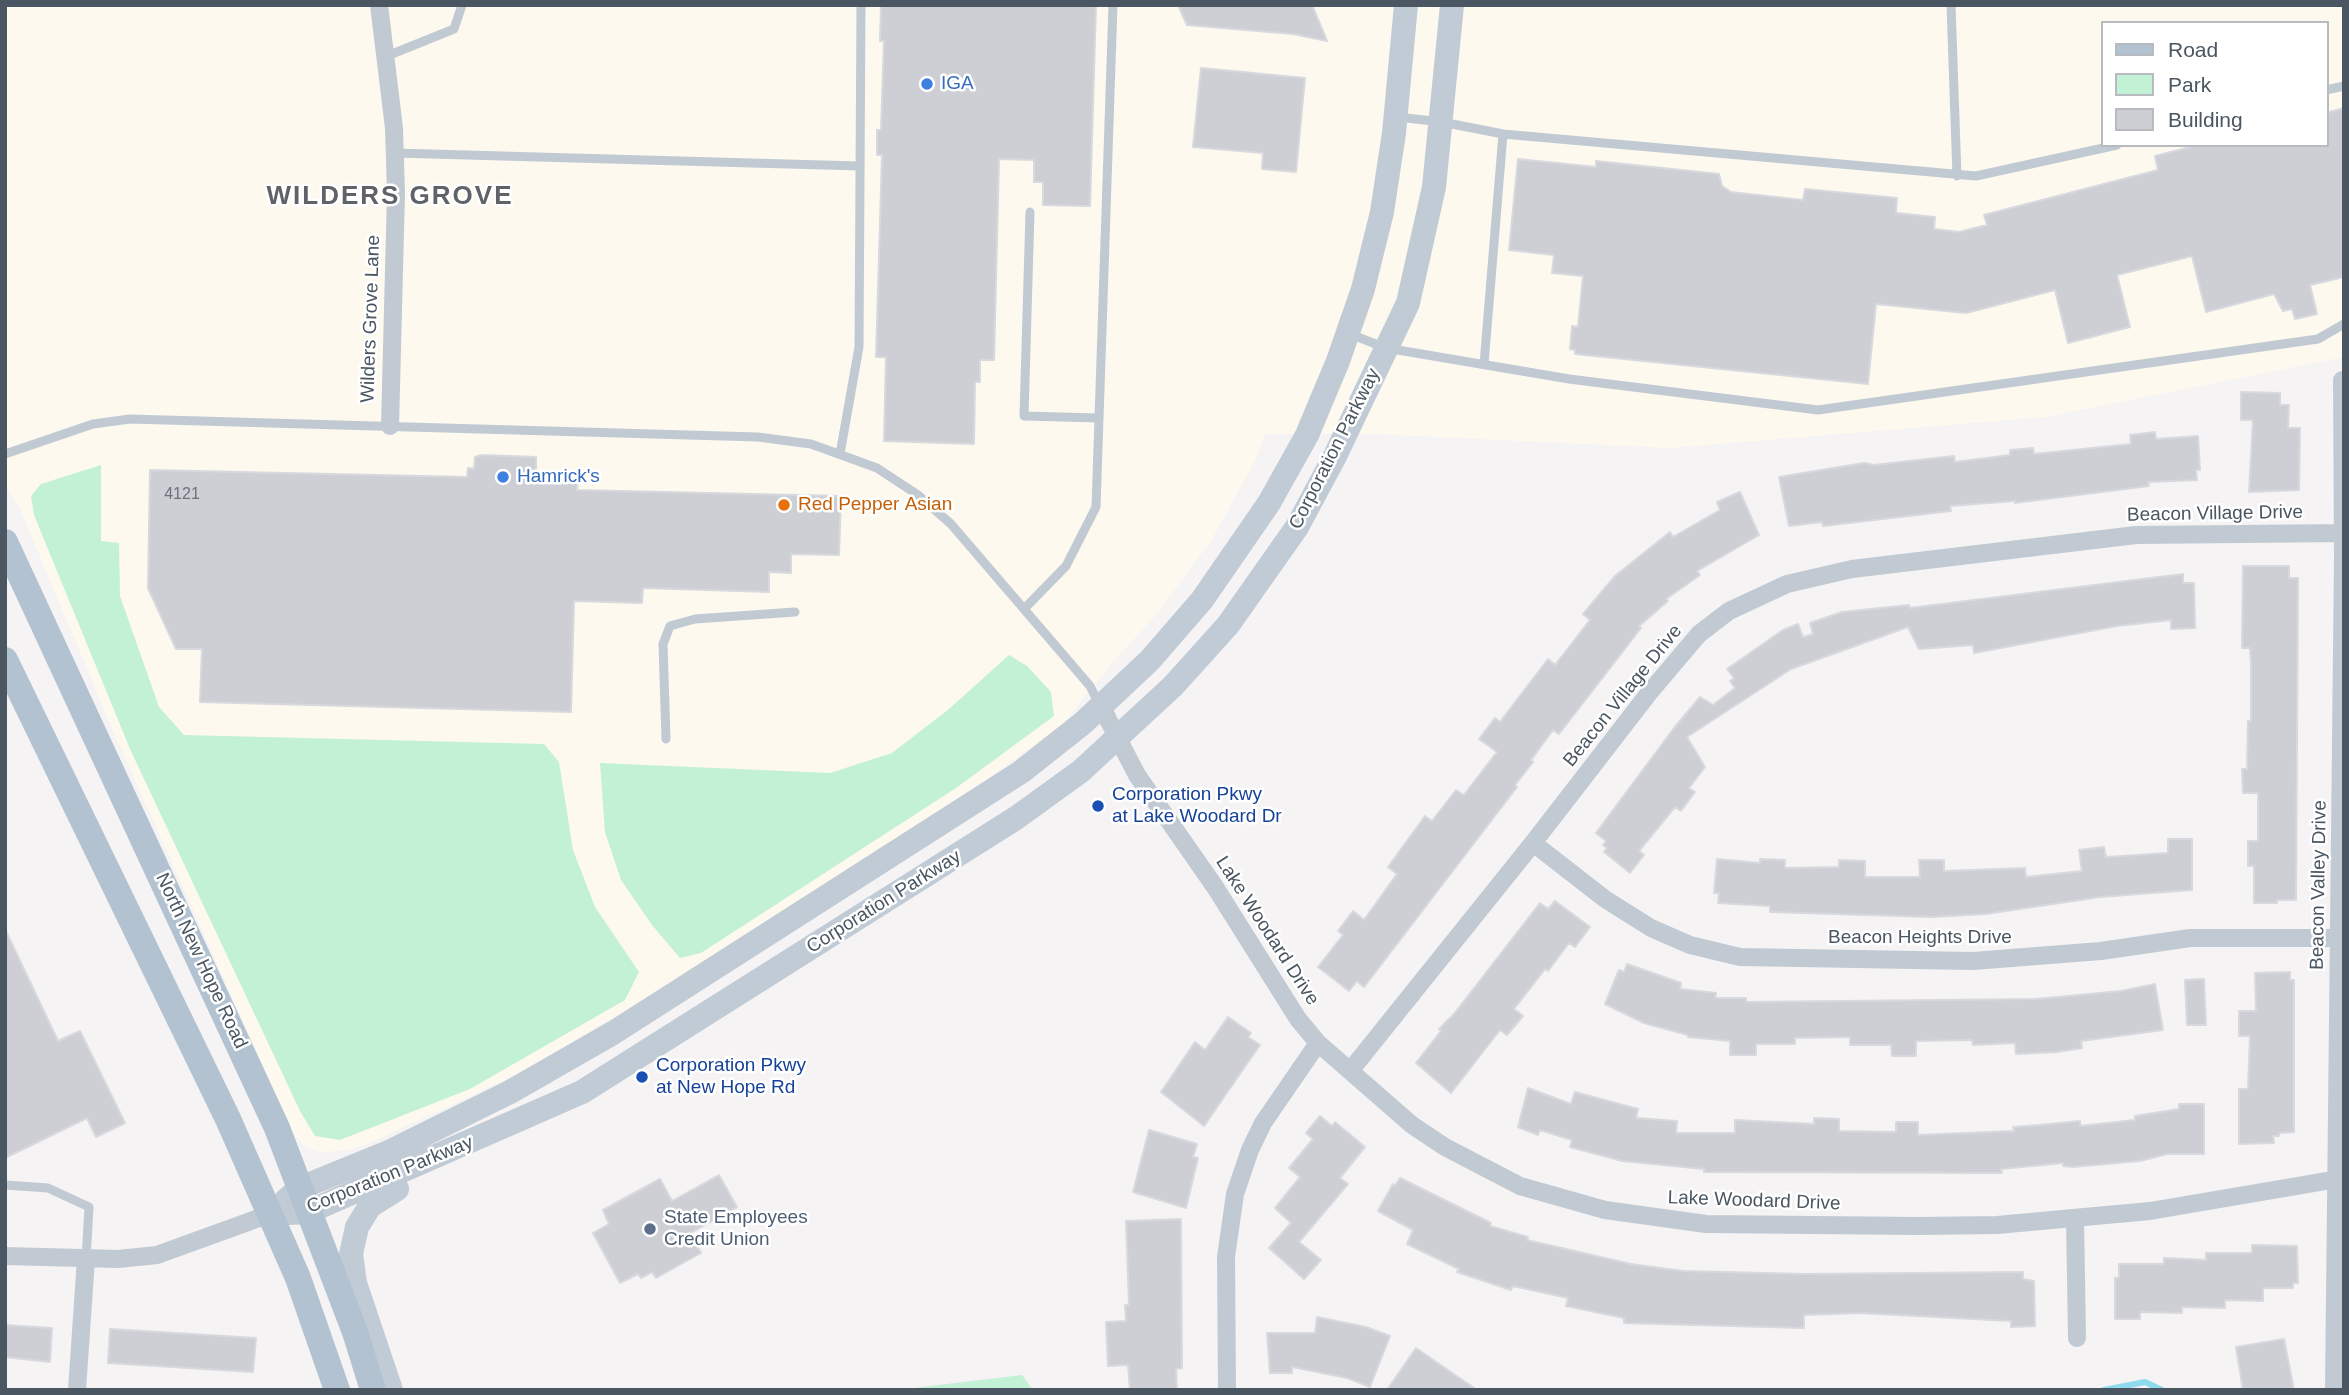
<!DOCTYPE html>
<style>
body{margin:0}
#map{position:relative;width:2349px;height:1395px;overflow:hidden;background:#f5f3f3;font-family:Helvetica,sans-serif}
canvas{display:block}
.frame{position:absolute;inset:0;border:7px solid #4a5661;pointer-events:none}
.legend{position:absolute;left:2101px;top:21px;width:228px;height:126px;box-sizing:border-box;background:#fff;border:2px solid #b7bbc0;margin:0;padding:9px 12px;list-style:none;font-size:21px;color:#4a5661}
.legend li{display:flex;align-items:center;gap:14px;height:35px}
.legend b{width:35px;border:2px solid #b7bbc0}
</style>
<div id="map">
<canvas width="2349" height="1395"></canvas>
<div class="frame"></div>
<ul class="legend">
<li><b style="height:9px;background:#b3c2d1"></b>Road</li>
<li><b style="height:19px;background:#c3f1d5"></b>Park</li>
<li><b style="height:19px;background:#cdcfd5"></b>Building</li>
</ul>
</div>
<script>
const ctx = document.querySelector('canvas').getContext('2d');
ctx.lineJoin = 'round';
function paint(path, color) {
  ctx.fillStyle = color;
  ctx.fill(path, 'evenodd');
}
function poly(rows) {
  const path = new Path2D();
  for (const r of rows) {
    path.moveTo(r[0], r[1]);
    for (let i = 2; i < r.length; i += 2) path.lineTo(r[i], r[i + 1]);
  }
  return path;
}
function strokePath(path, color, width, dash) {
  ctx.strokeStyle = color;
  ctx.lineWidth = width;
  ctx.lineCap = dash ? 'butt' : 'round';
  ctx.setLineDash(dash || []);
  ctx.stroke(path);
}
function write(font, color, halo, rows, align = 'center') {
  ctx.font = font + ' Helvetica,sans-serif';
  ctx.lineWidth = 5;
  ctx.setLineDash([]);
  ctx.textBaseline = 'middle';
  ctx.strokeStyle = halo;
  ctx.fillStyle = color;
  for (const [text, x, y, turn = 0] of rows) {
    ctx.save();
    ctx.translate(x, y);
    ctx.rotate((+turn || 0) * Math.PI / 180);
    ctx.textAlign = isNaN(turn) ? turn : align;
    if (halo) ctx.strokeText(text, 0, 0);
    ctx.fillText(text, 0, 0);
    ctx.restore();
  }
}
paint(poly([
 [5,5,2344,5,2344,357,2046,417,1671,448,1369,434,1265,434,1256,459,1211,541,1156,615,1112,663,1063,724,958,800,696,967,524,1071,365,1145,341,1151,321,1152,304,1146,292,1131,111,726,20,509,5,485],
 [2102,23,2326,23,2326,145,2102,145]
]), '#fdf9ef');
paint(poly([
 [101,465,101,541,119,543,120,596,159,707,184,735,544,744,559,762,573,850,595,907,639,972,625,1000,470,1089,340,1140,315,1136,300,1111,130,749,34,515,31,496,41,484],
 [1009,655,1027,666,1051,692,1054,716,956,788,701,953,680,958,652,925,621,880,605,832,600,763,830,773,892,753,949,709],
 [1022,1375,1033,1390,897,1390]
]), '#c3f1d5');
strokePath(poly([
 [2104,1390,2145,1382,2162,1390]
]), '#90daee', 6);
const building = poly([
 [881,5,1096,5,1090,206,1043,205,1043,182,1034,182,1034,160,999,159,994,360,980,360,980,382,975,382,974,444,884,441,886,357,876,357,882,155,877,155,877,130,881,130,884,41,880,41,881,5],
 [1178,5,1312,5,1327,41,1293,34,1187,25,1178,5],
 [1201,68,1305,78,1296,172,1262,169,1263,153,1193,147,1201,68],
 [2344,108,2344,277,2310,285,2317,314,2295,319,2292,309,2283,311,2274,294,2206,312,2192,256,2117,275,2130,327,2068,343,2055,290,1966,313,1876,304,1868,384,1575,354,1575,350,1570,349,1572,326,1578,327,1583,276,1552,273,1554,255,1509,250,1518,159,1596,167,1596,161,1719,174,1722,186,1731,192,1803,200,1805,189,1897,198,1896,213,1935,217,1934,229,1959,232,1987,225,1984,215,2158,170,2155,156,2198,145,2326,145,2326,113,2344,108],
 [2241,392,2280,393,2280,405,2289,405,2288,428,2300,428,2299,490,2249,492,2253,420,2241,420,2241,392],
 [2155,432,2156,439,2198,436,2200,470,2196,470,2197,480,2148,482,2149,486,2015,503,2015,501,1950,506,1951,511,1823,526,1822,522,1789,526,1779,477,1864,463,1874,465,1954,456,1955,462,2010,455,2010,450,2033,448,2034,454,2131,444,2130,435,2155,432],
 [482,455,536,457,536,472,542,472,542,478,578,479,577,490,841,496,839,555,791,554,791,573,769,572,769,592,643,588,642,603,574,601,571,712,200,702,202,649,176,649,148,588,150,470,467,477,468,468,474,469,475,457,482,455],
 [1740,492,1759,535,1697,571,1700,575,1666,599,1668,601,1639,626,1641,628,1559,734,1553,730,1531,760,1533,762,1515,785,1517,787,1364,987,1357,981,1349,991,1318,967,1343,935,1338,931,1353,911,1364,920,1397,874,1388,867,1425,816,1432,821,1456,790,1464,795,1497,752,1479,739,1495,718,1500,722,1548,659,1555,665,1590,620,1583,614,1615,576,1670,532,1673,537,1720,510,1717,502,1740,492],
 [2243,566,2289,566,2289,578,2298,578,2296,900,2277,900,2277,903,2254,903,2254,866,2248,866,2248,841,2258,841,2258,793,2243,793,2242,769,2247,769,2248,721,2251,721,2251,662,2250,648,2242,648,2243,566],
 [2183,574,2183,583,2194,583,2195,628,2171,629,2171,620,2117,626,1974,653,1973,645,1919,649,1908,627,1791,669,1687,737,1705,767,1689,788,1695,792,1681,811,1675,807,1639,851,1644,855,1630,873,1604,852,1607,848,1603,845,1606,841,1596,833,1674,728,1700,697,1713,705,1735,688,1730,681,1734,678,1727,669,1783,630,1798,624,1803,637,1813,634,1810,623,1842,612,1909,605,1910,608,2183,574],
 [2168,839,2192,839,2192,890,2100,897,1986,914,1931,917,1770,912,1770,906,1718,903,1719,893,1714,893,1717,859,1760,863,1760,859,1785,860,1785,868,1839,867,1839,860,1865,861,1865,877,1920,877,1919,860,1944,860,1944,871,2025,868,2026,877,2082,871,2079,850,2104,847,2106,857,2168,853,2168,839],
 [1555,901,1590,927,1575,947,1569,943,1548,971,1545,969,1514,1009,1523,1016,1507,1035,1500,1030,1451,1093,1416,1063,1441,1031,1439,1029,1454,1014,1540,903,1548,909,1555,901],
 [5,929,58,1041,80,1031,125,1123,96,1137,87,1118,5,1158,5,929],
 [1627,964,1681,983,1680,989,1716,993,1715,998,1746,998,1746,1002,2036,999,2121,991,2155,984,2163,1030,2081,1041,2082,1048,2057,1052,2016,1054,2015,1043,1973,1045,1972,1040,1916,1041,1916,1056,1892,1056,1891,1045,1850,1045,1850,1037,1795,1038,1795,1044,1756,1044,1756,1055,1730,1055,1730,1041,1688,1037,1688,1035,1644,1023,1605,1004,1619,970,1624,972,1627,964],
 [2290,972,2290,980,2294,980,2294,1132,2279,1133,2279,1136,2273,1136,2274,1143,2239,1144,2239,1089,2248,1089,2250,1036,2239,1036,2239,1011,2256,1011,2255,973,2290,972],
 [2204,979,2206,1025,2187,1025,2185,980,2204,979],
 [1228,1017,1251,1033,1248,1037,1260,1045,1204,1126,1161,1092,1195,1042,1205,1050,1228,1017],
 [1528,1088,1571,1104,1575,1092,1638,1109,1636,1118,1677,1121,1676,1133,1735,1133,1735,1120,1814,1124,1814,1118,1839,1119,1839,1131,1896,1132,1896,1122,1918,1122,1918,1135,2014,1131,2013,1127,2040,1125,2080,1121,2080,1126,2135,1120,2135,1116,2179,1109,2179,1104,2204,1104,2204,1154,2167,1154,2140,1161,2072,1167,2063,1166,2063,1163,2001,1169,2002,1173,1704,1172,1704,1169,1622,1161,1570,1147,1572,1140,1540,1130,1538,1135,1518,1127,1528,1088],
 [1320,1116,1332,1126,1335,1122,1365,1147,1340,1178,1348,1184,1299,1242,1321,1260,1304,1279,1269,1248,1291,1223,1275,1208,1300,1177,1289,1168,1313,1139,1306,1133,1320,1116],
 [1149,1130,1197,1144,1193,1157,1198,1158,1186,1208,1133,1192,1149,1130],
 [719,1175,737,1207,690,1233,701,1253,656,1278,652,1272,641,1278,638,1274,620,1283,593,1233,609,1224,603,1210,660,1179,672,1201,719,1175],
 [1400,1178,1491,1223,1490,1226,1528,1237,1527,1240,1631,1264,1683,1271,1805,1274,2023,1272,2023,1279,2034,1281,2035,1326,2011,1327,2011,1321,1860,1313,1804,1315,1804,1328,1624,1323,1624,1318,1566,1306,1568,1298,1513,1286,1511,1290,1457,1272,1459,1269,1407,1244,1413,1230,1378,1211,1393,1184,1395,1186,1400,1178],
 [1181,1219,1182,1368,1176,1369,1177,1390,1130,1390,1128,1365,1108,1366,1106,1322,1126,1321,1125,1305,1129,1305,1126,1221,1181,1219],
 [2252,1245,2297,1246,2298,1283,2293,1283,2293,1288,2263,1288,2263,1301,2225,1300,2225,1308,2182,1307,2182,1313,2140,1312,2140,1319,2115,1319,2115,1278,2119,1278,2119,1264,2164,1264,2164,1258,2206,1260,2206,1253,2252,1253,2252,1245],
 [1317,1317,1366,1327,1390,1336,1370,1387,1347,1378,1292,1367,1292,1373,1270,1373,1267,1333,1315,1333,1317,1317],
 [5,1325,52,1328,50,1362,5,1357,5,1325],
 [110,1329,256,1338,253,1372,108,1363,110,1329],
 [2284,1339,2294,1390,2243,1390,2236,1347,2284,1339],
 [1416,1348,1477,1390,1387,1390,1416,1348]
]);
paint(building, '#cdcfd5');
strokePath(building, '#d7d9de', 2);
strokePath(poly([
 [1951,5,1957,176],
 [387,56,454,29,462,5],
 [2326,90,2344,86],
 [1397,117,1442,122,1503,134,1484,364],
 [1503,134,1976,176,2117,145],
 [395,153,859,166],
 [1030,212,1024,416,1098,418],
 [1350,334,1386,348,1569,379,1818,410,2318,339,2344,324],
 [5,454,93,424,130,419,758,437,811,444,877,468,918,495,951,524,1090,686,1099,704],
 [840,454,859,347,861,5],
 [1024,609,1066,566,1096,507,1113,5],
 [666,739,663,644,670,626,695,619,795,612],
 [5,1185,48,1188,89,1207,86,1259]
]), '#c1cad2', 9);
strokePath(poly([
 [379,5,394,128,396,193,390,426],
 [1101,706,1137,775,1215,887,1298,1019,1318,1043,1412,1125,1445,1147,1520,1186,1605,1210,1706,1224,1919,1226,1997,1225,2150,1211,2344,1178],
 [1533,843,1605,899,1651,928,1690,945,1740,957,1973,961,2101,951,2190,938,2338,938],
 [1350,1071,1533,843,1649,693,1699,634,1729,611,1787,584,1852,569,2136,535,2343,533],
 [2075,1219,2077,1338],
 [5,1256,118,1259,157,1255,270,1214],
 [77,1390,86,1259],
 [1227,1390,1226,1257,1235,1194,1250,1150,1263,1123,1318,1043],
 [2334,1390,2343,557,2342,380]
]), '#c1cad2', 18);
strokePath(poly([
 [286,1200,300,1188,391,1151,510,1092,613,1033,1021,772,1083,723,1150,660,1202,600,1269,503,1307,435,1338,361,1363,289,1382,212,1394,133,1406,5],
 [270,1214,308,1212,582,1092,1016,818,1081,771,1173,686,1228,625,1297,527,1335,456,1408,303,1434,187,1452,5],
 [391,1390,355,1283,351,1254,357,1227,370,1206,397,1189]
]), '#c1cbd6', 24);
strokePath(poly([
 [5,542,277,1128,355,1332,373,1390],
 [5,660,228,1119,298,1278,337,1390]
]), '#b3c2d1', 26);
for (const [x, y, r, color] of [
 [927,84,7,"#3f7fe0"],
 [503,477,7,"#3f7fe0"],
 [784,505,7,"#e8710a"],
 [1098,806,7,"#1a4fb4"],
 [642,1077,7,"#1a4fb4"],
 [650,1229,7,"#5c6f8a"]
]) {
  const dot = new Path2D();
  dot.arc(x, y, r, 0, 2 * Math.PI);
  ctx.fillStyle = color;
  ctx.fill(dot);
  strokePath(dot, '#fff', 2.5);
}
write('16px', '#6b747e', null, [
 ["4121",182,495]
]);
write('19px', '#366cbe', '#fff', [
 ["IGA",941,84],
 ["Hamrick's",517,477]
], 'left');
write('19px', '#4a5661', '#fff', [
 ["Wilders Grove Lane",371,319,-88],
 ["Corporation Parkway",1335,449,-63],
 ["Beacon Village Drive",2215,514,-1],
 ["Beacon Village Drive",1623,696,-51],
 ["Beacon Valley Drive",2319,885,-89],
 ["Corporation Parkway",884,902,-32],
 ["Lake Woodard Drive",1267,931,57],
 ["Beacon Heights Drive",1920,938],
 ["North New Hope Road",201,961,65],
 ["Corporation Parkway",390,1175,-22],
 ["Lake Woodard Drive",1754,1201,2]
]);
write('19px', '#c56008', '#fff', [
 ["Red Pepper Asian",798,505]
], 'left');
write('19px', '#164399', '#fff', [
 ["Corporation Pkwy",1112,795],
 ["at Lake Woodard Dr",1112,817],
 ["Corporation Pkwy",656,1066],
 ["at New Hope Rd",656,1088]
], 'left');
write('19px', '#4e5e75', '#fff', [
 ["State Employees",664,1218],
 ["Credit Union",664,1240]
], 'left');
ctx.letterSpacing = '2px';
write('bold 26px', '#5f6368', '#fff', [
 ["WILDERS GROVE",390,197]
]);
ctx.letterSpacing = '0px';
</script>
